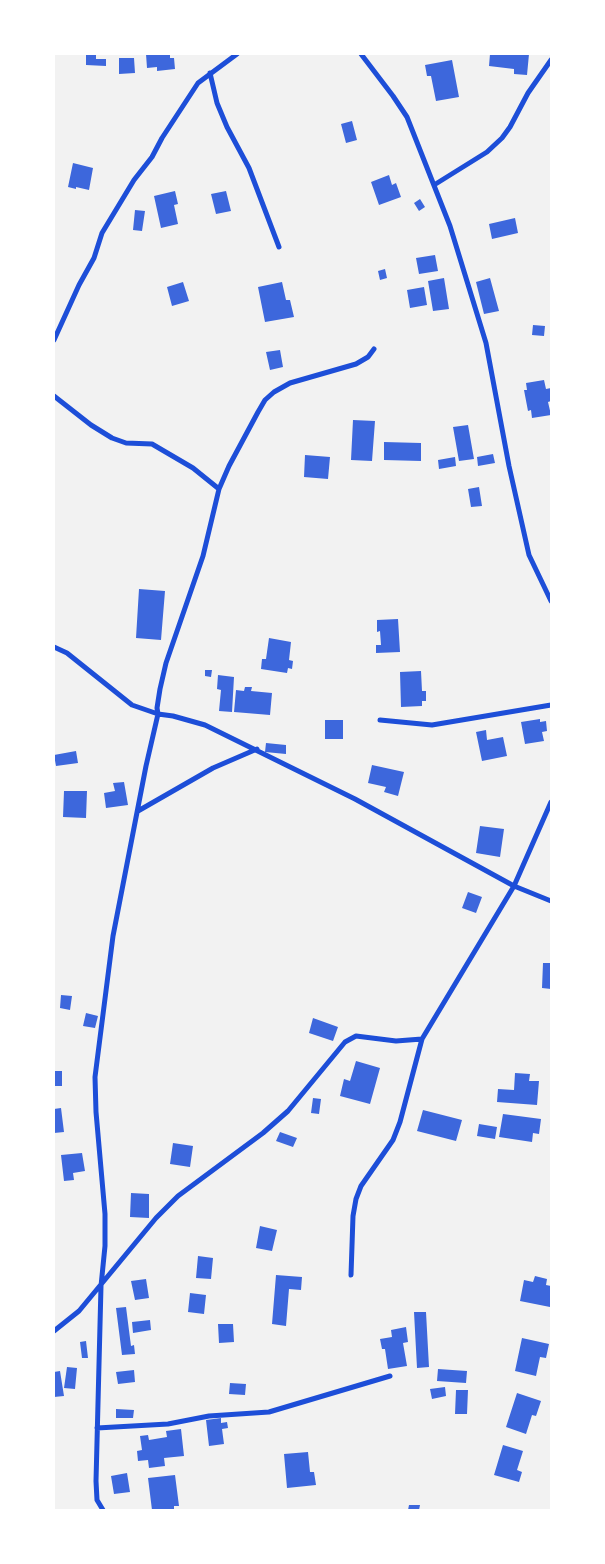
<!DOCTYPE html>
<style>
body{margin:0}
#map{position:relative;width:605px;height:1564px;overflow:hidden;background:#f2f2f2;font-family:"Public Sans",sans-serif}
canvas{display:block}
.frame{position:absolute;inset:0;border:55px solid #fff;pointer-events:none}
</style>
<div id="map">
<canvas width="605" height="1564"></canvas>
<div class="frame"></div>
</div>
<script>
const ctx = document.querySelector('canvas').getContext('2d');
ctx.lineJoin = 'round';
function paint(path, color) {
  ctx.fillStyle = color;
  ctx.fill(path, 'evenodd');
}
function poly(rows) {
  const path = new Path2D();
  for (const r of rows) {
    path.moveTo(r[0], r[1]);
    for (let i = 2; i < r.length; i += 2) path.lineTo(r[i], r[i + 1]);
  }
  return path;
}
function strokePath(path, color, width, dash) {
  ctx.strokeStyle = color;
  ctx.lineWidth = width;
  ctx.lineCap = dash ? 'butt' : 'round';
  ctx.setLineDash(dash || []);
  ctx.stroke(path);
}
paint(poly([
 [86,54,96,54,96,59,106,59,106,66,86,65],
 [146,54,170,54,170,58,174,58,175,69,157,71,157,67,147,68],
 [490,54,529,54,527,75,514,74,514,69,489,66],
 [119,58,134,58,135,73,119,74],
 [452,60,459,97,436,101,431,76,427,76,425,65],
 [352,121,357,140,346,143,341,124],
 [73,163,93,168,89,190,76,187,76,189,68,187],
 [389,175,392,185,396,183,401,197,379,205,371,182],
 [175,191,178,204,174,205,178,224,161,228,154,196],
 [226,191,231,211,216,214,211,194],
 [420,199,425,207,419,211,414,203],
 [135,210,145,211,142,231,133,230],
 [515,218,518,233,492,239,489,224],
 [435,255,438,271,419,274,416,258],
 [385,269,387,278,380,280,378,271],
 [444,278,449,309,433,311,428,281],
 [490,278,499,311,484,314,476,282],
 [183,282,189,301,172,306,167,287],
 [282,282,286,300,290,300,294,317,265,322,258,287],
 [424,287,427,305,410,308,407,290],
 [533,325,545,326,544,336,532,335],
 [280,350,283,367,270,370,266,352],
 [544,380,546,389,551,388,551,401,548,402,551,415,532,418,531,410,528,411,524,390,527,390,526,383],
 [353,420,375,421,372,461,351,460],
 [468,425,474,459,459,461,453,427],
 [384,442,421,443,421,461,384,460],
 [493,454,495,463,478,466,477,457],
 [305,455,330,457,328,479,304,477],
 [455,457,456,466,439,469,438,460],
 [479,487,482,506,471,507,468,489],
 [139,589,165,591,161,640,136,638],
 [398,619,400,652,376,653,376,645,381,645,380,631,377,632,377,620],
 [269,638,291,642,289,660,293,661,292,669,288,668,287,673,261,669,262,659,266,659],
 [205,670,212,670,211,677,205,676],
 [421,671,422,691,426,691,426,701,422,701,422,706,401,707,400,672],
 [218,675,234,677,232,712,219,711,221,690,217,689],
 [245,687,252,687,251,691,272,693,270,715,234,712,236,690,244,691],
 [540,719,540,722,546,721,547,731,542,732,544,741,525,744,521,722],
 [325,720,343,720,343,739,325,739],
 [486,730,487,740,503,737,507,756,482,761,476,732],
 [266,743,286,745,286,754,265,752],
 [76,751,78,763,56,766,54,755],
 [372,765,404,772,398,796,384,792,386,787,368,783],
 [124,782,128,805,106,808,104,793,115,791,113,783],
 [64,791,87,791,86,818,63,817],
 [480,826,504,829,500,857,476,853],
 [468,892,482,897,476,913,462,908],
 [543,963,551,963,551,989,542,988],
 [61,995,72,996,70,1010,60,1008],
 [86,1013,98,1016,95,1028,83,1026],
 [313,1018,338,1027,333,1041,309,1033],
 [356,1061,380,1068,370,1104,340,1096,344,1079,350,1081],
 [54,1071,62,1071,62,1086,54,1086],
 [515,1073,530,1074,529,1081,539,1081,537,1105,497,1102,498,1089,514,1090],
 [313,1098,321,1099,319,1114,311,1113],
 [61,1108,64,1132,54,1133,54,1109],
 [423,1110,462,1120,456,1141,417,1131],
 [503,1114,541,1119,539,1134,533,1133,532,1142,499,1137],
 [479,1124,497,1127,495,1139,477,1136],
 [280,1132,297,1138,293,1147,276,1141],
 [173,1143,193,1146,190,1167,170,1164],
 [82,1153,85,1171,73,1173,74,1180,64,1181,61,1155],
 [131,1193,149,1194,149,1218,130,1217],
 [260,1226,277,1230,272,1251,256,1248],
 [198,1256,213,1258,211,1279,196,1278],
 [276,1275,302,1277,301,1290,289,1289,286,1326,272,1324],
 [535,1276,547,1279,546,1285,551,1286,550,1307,520,1301,524,1280,533,1282],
 [146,1279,149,1298,135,1300,131,1281],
 [190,1293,206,1295,204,1314,188,1312],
 [126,1307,131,1346,134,1345,135,1354,122,1355,116,1308],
 [414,1312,426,1312,429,1367,417,1368],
 [150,1320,151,1330,133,1333,132,1322],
 [218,1324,233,1324,234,1342,219,1343],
 [406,1327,408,1342,403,1343,407,1366,388,1369,385,1349,382,1349,380,1339,392,1337,391,1330],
 [522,1338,549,1344,546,1358,540,1357,536,1376,515,1371],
 [86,1341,88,1358,82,1358,80,1342],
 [67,1367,77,1368,75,1389,64,1388],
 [438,1369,467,1371,466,1383,437,1381],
 [134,1370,135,1382,118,1384,116,1372],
 [60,1371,64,1396,54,1397,54,1372],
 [230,1383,246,1384,245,1395,229,1394],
 [445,1387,446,1396,432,1399,430,1389],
 [456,1390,468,1390,467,1414,455,1414],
 [517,1393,541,1401,536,1416,532,1415,526,1434,506,1427],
 [116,1409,134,1410,133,1418,116,1418],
 [221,1418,221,1423,227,1422,228,1428,222,1429,224,1444,209,1446,206,1420],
 [181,1429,184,1456,164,1458,165,1466,149,1468,148,1460,138,1461,137,1451,142,1450,140,1436,148,1435,149,1440,167,1437,166,1431],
 [503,1445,523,1451,517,1470,522,1472,519,1482,494,1475],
 [308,1452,310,1472,314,1472,316,1485,287,1488,284,1454],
 [127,1473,130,1492,114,1494,111,1476],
 [175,1475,179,1506,174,1506,174,1510,152,1510,148,1478],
 [409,1505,420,1505,419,1510,408,1510]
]), '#3d67dc');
strokePath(poly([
 [361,54,393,96,407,117,450,226,486,343,509,466,529,555,551,601],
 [210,73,217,103,227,127,249,168,279,247],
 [434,185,487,152,502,138,510,127,528,93,551,60],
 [54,340,79,285,94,258,102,233,134,180,152,157,162,138,198,83,237,54],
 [54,396,91,425,112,438,126,443,152,444,193,468,219,489],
 [54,647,67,653,132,705,158,714,173,716,205,725,355,799,514,886,551,901],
 [380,720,432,725,551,705],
 [138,811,213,768,257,749],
 [351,1275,353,1216,356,1199,361,1186,393,1140,400,1122,422,1039],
 [54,1331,79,1311,156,1218,178,1196,263,1133,288,1111,345,1042,356,1036,396,1041,422,1039,514,886,551,802],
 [97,1428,168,1424,209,1416,269,1412,390,1376],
 [103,1510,97,1500,96,1481,101,1286,105,1246,105,1214,96,1112,95,1077,113,936,146,766,158,714,157,708,160,689,166,663,203,556,219,489,229,466,258,412,265,400,274,392,290,383,356,364,368,357,374,349]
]), '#1d4ed8', 5);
</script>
